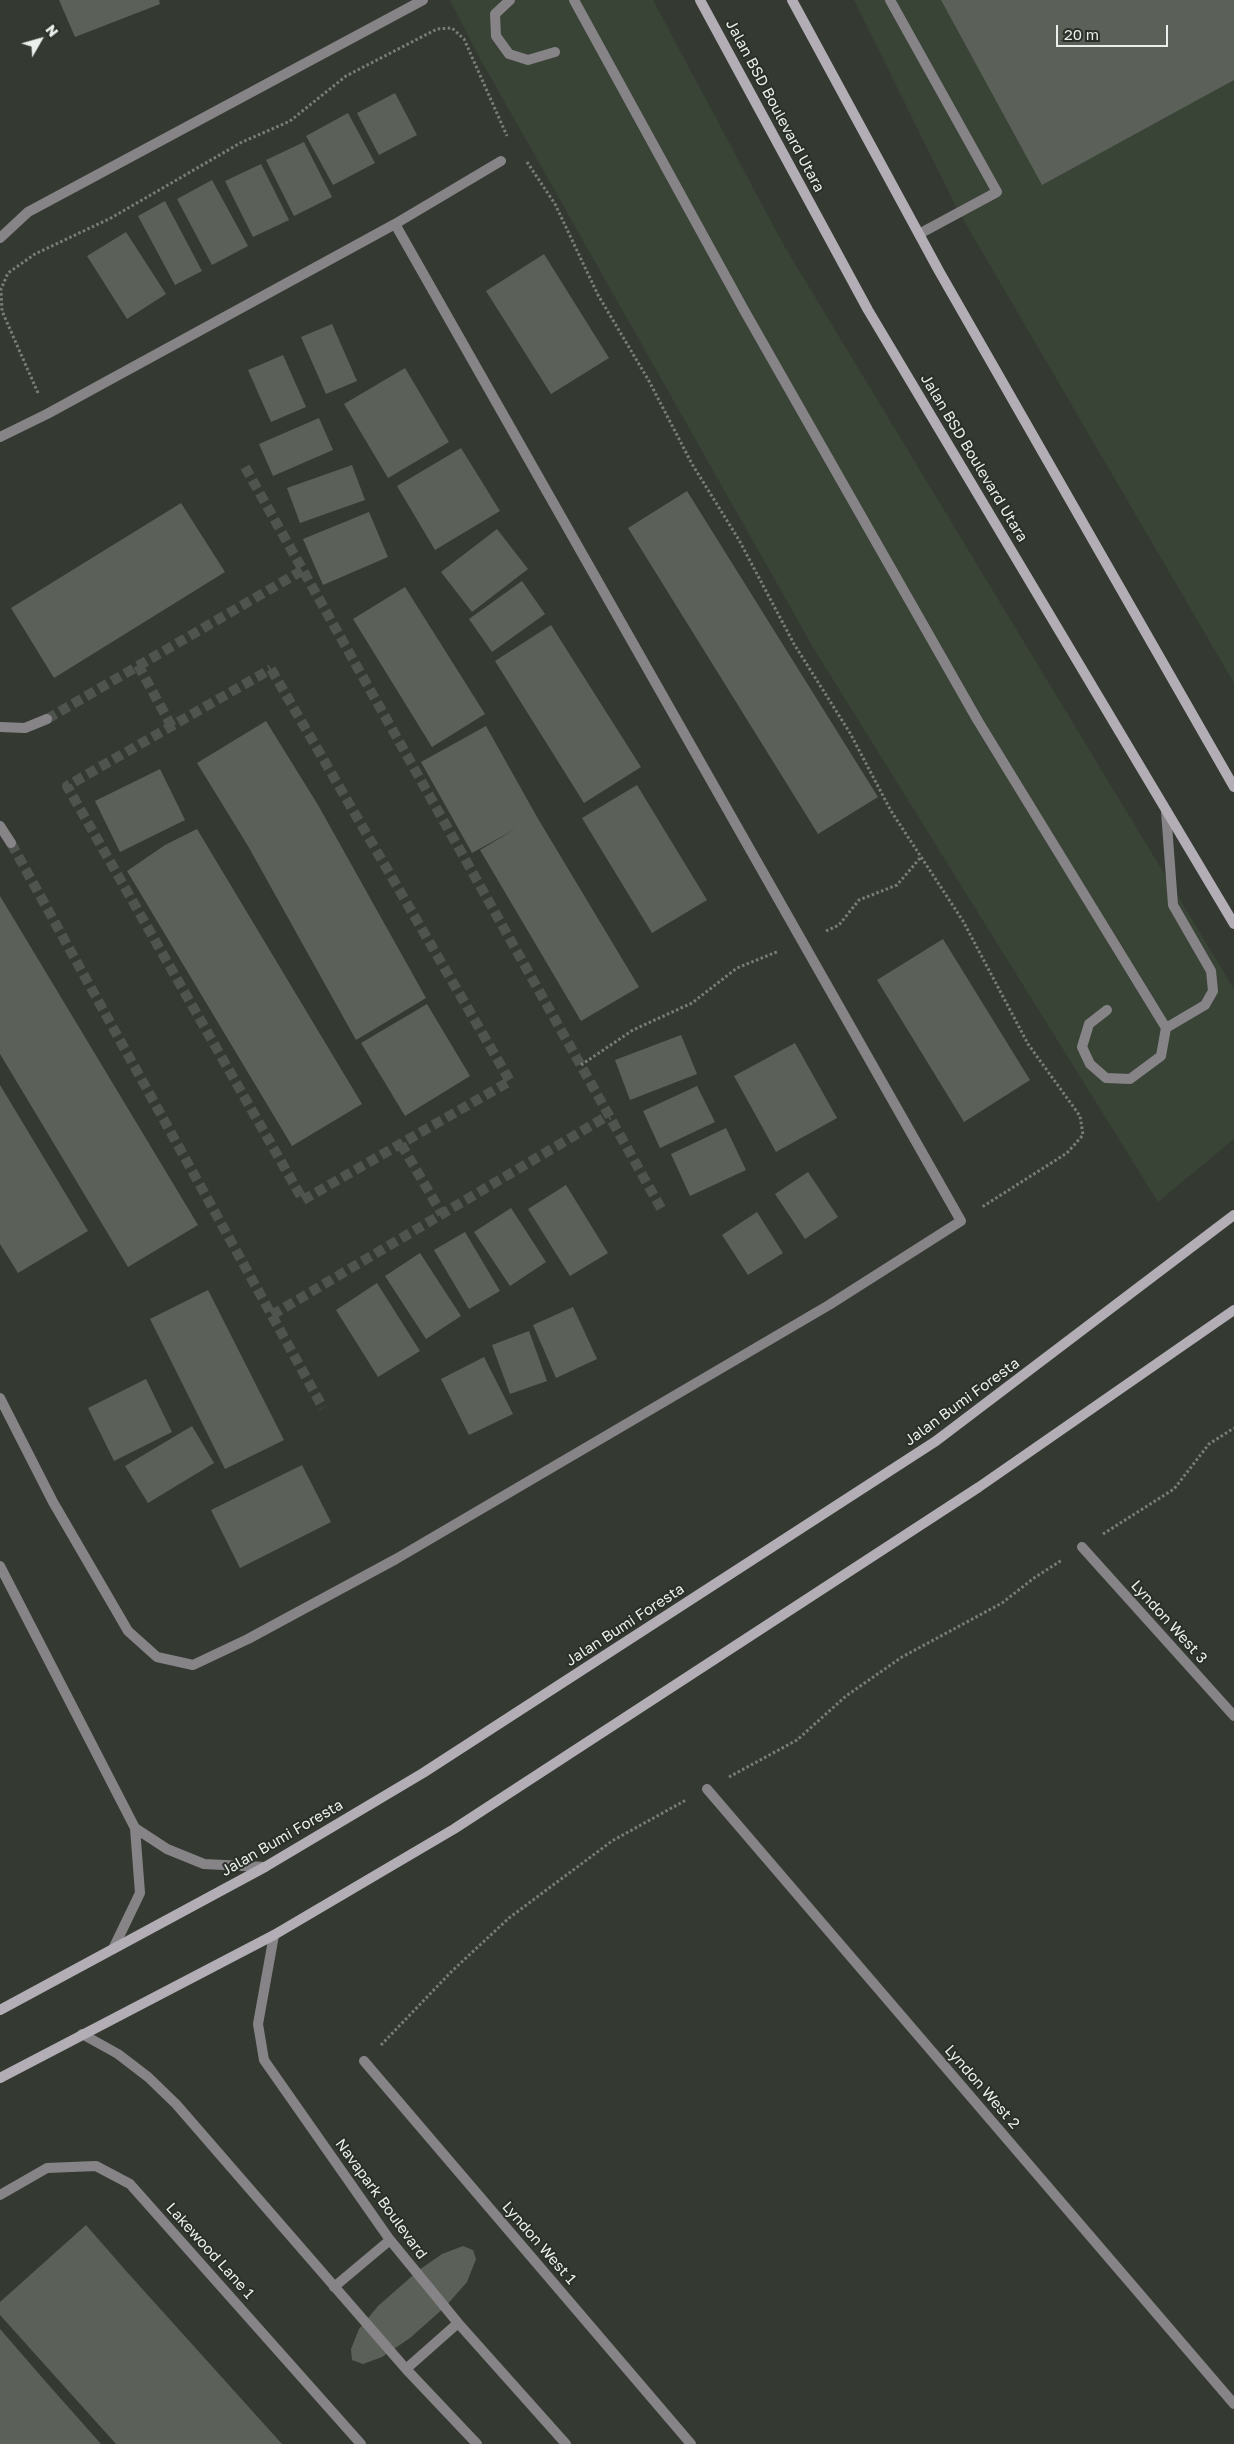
<!DOCTYPE html>
<style>
body{margin:0}
#map{position:relative;width:1234px;height:2444px;overflow:hidden;background:#343a32;font-family:"Golos Text",sans-serif}
canvas{display:block}
.north{position:absolute;left:15px;top:15px;width:50px;height:50px;-webkit-text-stroke:4px #2a2f28;paint-order:stroke;rotate:52deg;font-size:14px;font-weight:700;line-height:20px;text-align:center;color:#ebefeb}
.north::after{content:'';display:block;margin:auto;width:18px;height:22px;background:#ebefeb;clip-path:polygon(50% 0,100% 100%,50% 72%,0 100%)}
.scale{position:absolute;left:1056px;top:25px;width:112px;height:22px;box-sizing:border-box;border:2px solid #ebefeb;border-top:0;padding-left:6px;font-size:15px;line-height:18px;white-space:nowrap;color:#ebefeb;-webkit-text-stroke:4px #2a2f28;paint-order:stroke}
</style>
<div id="map">
<canvas width="1234" height="2444"></canvas>
<div class="north">N</div>
<div class="scale">20 m</div>
</div>
<script>
const ctx = document.querySelector('canvas').getContext('2d');
ctx.lineJoin = 'round';
function paint(path, color) {
  ctx.fillStyle = color;
  ctx.fill(path, 'evenodd');
}
function poly(rows) {
  const path = new Path2D();
  for (const r of rows) {
    path.moveTo(r[0], r[1]);
    for (let i = 2; i < r.length; i += 2) path.lineTo(r[i], r[i + 1]);
  }
  return path;
}
function strokePath(path, color, width, dash) {
  ctx.strokeStyle = color;
  ctx.lineWidth = width;
  ctx.lineCap = dash ? 'butt' : 'round';
  ctx.setLineDash(dash || []);
  ctx.stroke(path);
}
function write(font, color, halo, rows, align = 'center') {
  ctx.font = font + ' "Golos Text",sans-serif';
  ctx.lineWidth = 4;
  ctx.setLineDash([]);
  ctx.textBaseline = 'middle';
  ctx.strokeStyle = halo;
  ctx.fillStyle = color;
  for (const [text, x, y, turn = 0] of rows) {
    ctx.save();
    ctx.translate(x, y);
    ctx.rotate((+turn || 0) * Math.PI / 180);
    ctx.textAlign = isNaN(turn) ? turn : align;
    if (halo) ctx.strokeText(text, 0, 0);
    ctx.fillText(text, 0, 0);
    ctx.restore();
  }
}
paint(poly([
 [450,0,653,0,783,244,1234,989,1234,1139,1158,1202,814,649,477,53],
 [854,0,1234,0,1234,683,956,207]
]), '#394336');
paint(poly([
 [59,0,159,0,160,4,75,37],
 [941,0,1234,0,1234,80,1042,185],
 [395,93,417,135,379,155,357,113],
 [348,113,375,163,333,185,306,136],
 [304,142,332,197,294,216,266,160],
 [261,164,289,220,253,237,225,181],
 [212,180,248,246,212,265,177,199],
 [165,201,202,271,175,285,138,216],
 [126,232,166,294,127,319,87,256],
 [544,254,609,358,551,394,486,291],
 [332,324,357,381,326,394,301,337],
 [283,355,306,407,271,422,248,370],
 [405,368,449,442,388,478,344,404],
 [319,418,333,450,273,476,259,444],
 [461,448,500,511,435,550,397,486],
 [352,465,365,500,300,523,287,488],
 [687,491,878,797,818,834,628,528],
 [181,503,225,572,54,678,11,608],
 [369,512,388,557,323,585,303,539],
 [497,529,528,569,472,612,441,572],
 [522,581,545,614,492,652,469,619],
 [405,587,485,714,432,747,353,619],
 [551,625,641,767,584,803,495,661],
 [266,721,318,805,426,998,356,1040,248,846,197,763],
 [486,726,537,817,639,987,581,1021,480,850,517,828,472,853,421,762],
 [160,769,185,820,120,852,95,801],
 [637,785,707,900,652,933,582,818],
 [197,829,362,1104,292,1146,127,871,165,845],
 [0,896,198,1225,128,1267,0,1054],
 [943,939,1030,1080,964,1122,877,980],
 [427,1004,470,1076,405,1116,361,1043],
 [681,1035,697,1074,630,1100,615,1060],
 [795,1043,837,1118,776,1152,734,1076],
 [0,1085,88,1231,18,1273,0,1244],
 [697,1086,715,1122,660,1148,643,1111],
 [726,1128,746,1170,690,1196,671,1154],
 [808,1172,838,1217,805,1239,775,1194],
 [566,1185,608,1253,570,1276,528,1209],
 [511,1208,546,1262,510,1286,474,1232],
 [757,1212,783,1253,748,1275,722,1235],
 [465,1232,500,1291,469,1309,434,1250],
 [420,1253,461,1316,426,1339,385,1276],
 [377,1283,420,1351,378,1377,336,1310],
 [208,1290,284,1440,225,1469,150,1319],
 [573,1307,597,1359,556,1378,533,1325],
 [529,1331,547,1381,510,1394,492,1345],
 [484,1357,513,1414,469,1435,441,1379],
 [146,1379,172,1432,114,1461,88,1408],
 [192,1426,214,1463,148,1503,125,1466],
 [302,1465,331,1522,240,1568,211,1510],
 [86,2225,127,2272,282,2444,116,2444,0,2315,0,2302],
 [463,2246,473,2250,476,2259,467,2282,445,2307,410,2338,382,2357,363,2364,352,2360,351,2349,359,2329,378,2306,419,2270,442,2254],
 [0,2329,46,2382,101,2444,0,2444]
]), '#5b6159');
strokePath(poly([
 [245,467,662,1210],
 [138,665,172,727],
 [271,669,510,1081,303,1200,67,786,271,669],
 [47,719,303,570],
 [11,843,323,1408],
 [401,1144,442,1214],
 [272,1315,609,1115]
]), '#4f554e', 10, [10, 5]);
strokePath(poly([
 [527,162,555,204,598,295,649,381,692,464,739,540,794,644,850,733,891,811,963,921,1028,1044,1080,1116,1083,1135,1067,1153,982,1207],
 [38,393,2,311,1,289,8,273,35,254,111,218,242,142,290,121,346,76,437,29,452,28,464,39,507,136],
 [826,931,839,925,859,900,897,885,921,857],
 [581,1065,633,1030,692,1003,737,968,779,951],
 [1103,1534,1174,1489,1209,1444,1234,1428],
 [729,1777,797,1740,846,1696,902,1657,1002,1603,1034,1578,1062,1560],
 [381,2045,452,1971,509,1918,612,1841,686,1800]
]), '#797e78', 3, [2.5, 2.5]);
strokePath(poly([
 [510,0,495,14,496,36,509,54,528,60,555,52],
 [574,0,744,310,978,721,1166,1028,1205,1005,1213,991,1211,971,1173,905,1166,811],
 [890,0,997,192,919,234],
 [1107,1010,1089,1024,1082,1047,1090,1064,1106,1078,1130,1079,1161,1056,1166,1028]
]), '#878488', 10);
strokePath(poly([
 [0,238,28,212,423,0],
 [0,437,47,414,395,224,501,161],
 [0,727,25,728,47,719],
 [0,826,11,843],
 [0,1398,53,1502,128,1631,157,1657,193,1665,248,1639,396,1559,829,1305,961,1221,395,224],
 [1082,1547,1234,1716],
 [0,1566,135,1828,140,1893,113,1949],
 [707,1789,1234,2404],
 [135,1828,167,1849,204,1864,265,1867],
 [274,1935,258,2024,264,2060,390,2240,458,2323,566,2444],
 [82,2034,118,2054,148,2077,176,2104,406,2369,477,2444],
 [364,2061,691,2444],
 [0,2195,47,2168,96,2166,130,2184,361,2444],
 [334,2287,390,2240],
 [406,2369,458,2323]
]), '#878488', 10);
strokePath(poly([
 [700,0,868,310,1234,924],
 [792,0,939,271,1234,787],
 [0,2010,265,1867,423,1773,936,1441,1234,1215],
 [0,2078,274,1935,454,1829,979,1487,1234,1310]
]), '#b3aeb5', 10);
write('15px', '#ebefeb', '#2a2f28', [
 ["Jalan BSD Boulevard Utara",775,106,62],
 ["Jalan BSD Boulevard Utara",974,458,59],
 ["Jalan Bumi Foresta",962,1402,-36],
 ["Lyndon West 3",1169,1622,48],
 ["Jalan Bumi Foresta",625,1625,-33],
 ["Jalan Bumi Foresta",282,1838,-30],
 ["Lyndon West 2",982,2087,49],
 ["Navapark Boulevard",381,2199,54],
 ["Lyndon West 1",539,2243,49],
 ["Lakewood Lane 1",210,2251,48]
]);
</script>
